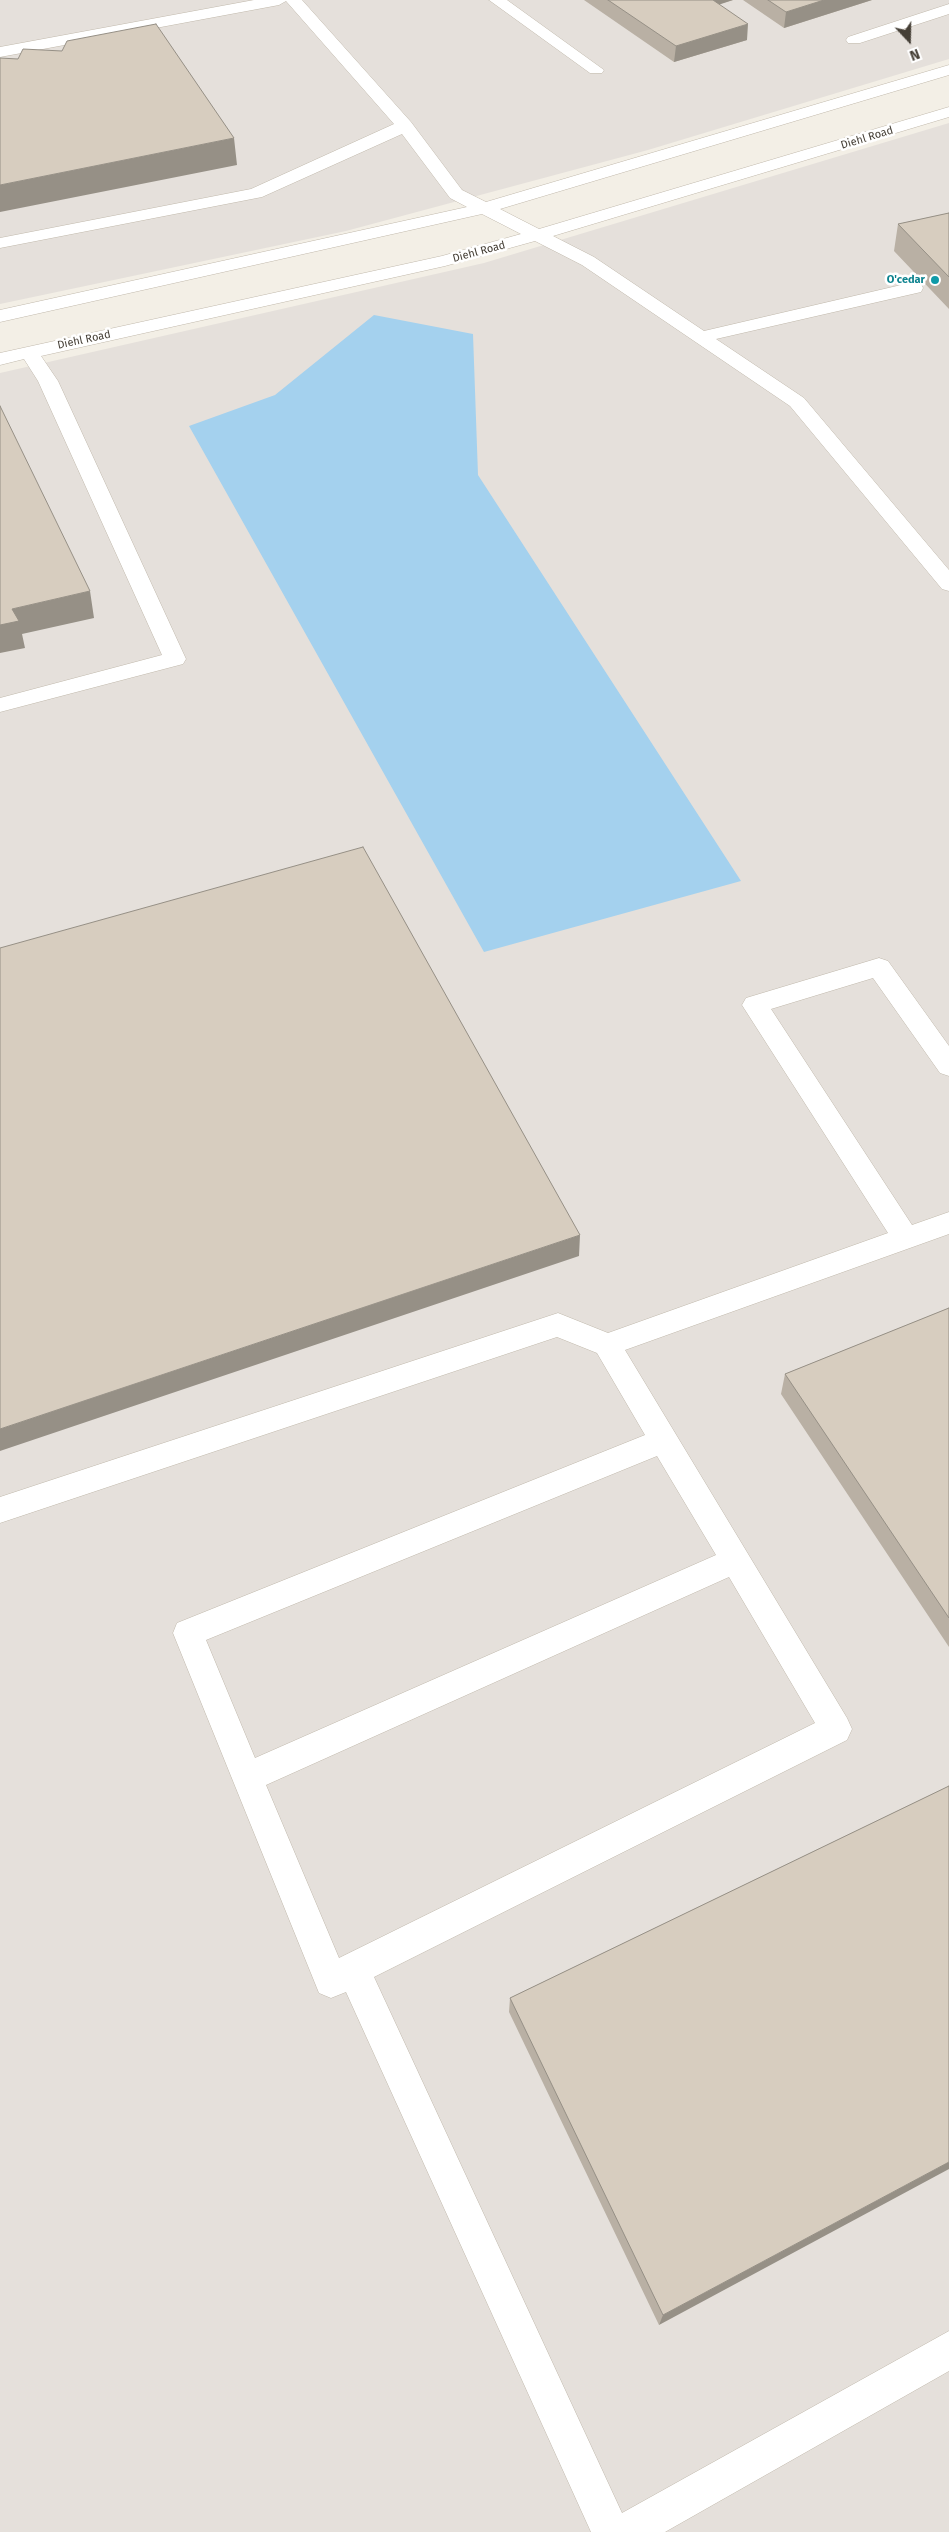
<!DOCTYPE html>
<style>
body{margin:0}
#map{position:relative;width:949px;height:2532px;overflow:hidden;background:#f3efe6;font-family:"Fira Sans",sans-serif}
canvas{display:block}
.north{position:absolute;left:884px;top:15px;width:50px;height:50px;-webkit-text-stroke:4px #fff;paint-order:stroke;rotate:159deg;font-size:14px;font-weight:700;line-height:20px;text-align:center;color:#453f36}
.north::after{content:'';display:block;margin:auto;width:18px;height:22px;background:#453f36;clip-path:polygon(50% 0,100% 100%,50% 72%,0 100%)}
</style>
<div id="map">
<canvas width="949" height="2532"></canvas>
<div class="north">N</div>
</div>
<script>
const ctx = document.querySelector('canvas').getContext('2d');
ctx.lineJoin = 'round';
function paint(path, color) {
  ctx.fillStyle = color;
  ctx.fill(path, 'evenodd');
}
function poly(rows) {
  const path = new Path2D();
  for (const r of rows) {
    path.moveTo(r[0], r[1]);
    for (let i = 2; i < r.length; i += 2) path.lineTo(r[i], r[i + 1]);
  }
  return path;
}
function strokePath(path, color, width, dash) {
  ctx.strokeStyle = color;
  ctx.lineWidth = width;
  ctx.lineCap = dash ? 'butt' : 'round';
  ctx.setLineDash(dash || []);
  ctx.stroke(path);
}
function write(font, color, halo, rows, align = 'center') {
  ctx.font = font + ' "Fira Sans",sans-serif';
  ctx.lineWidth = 5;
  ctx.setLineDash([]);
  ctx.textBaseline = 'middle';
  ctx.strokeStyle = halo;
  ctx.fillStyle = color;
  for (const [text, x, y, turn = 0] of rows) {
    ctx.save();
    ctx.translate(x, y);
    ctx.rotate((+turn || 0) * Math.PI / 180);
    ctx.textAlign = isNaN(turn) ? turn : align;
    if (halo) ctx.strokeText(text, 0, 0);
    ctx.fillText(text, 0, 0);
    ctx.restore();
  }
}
paint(poly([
 [0,0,949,0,949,59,648,150,346,231,0,304],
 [949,123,949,2532,0,2532,0,373,484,263]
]), '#e5e0db');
paint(poly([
 [374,315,473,334,478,475,741,881,484,952,189,426,275,395]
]), '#a4d1ee');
const minor = poly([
 [254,0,302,0,411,122,462,190,486,202,949,65,949,75,500,209,539,229,949,107,949,117,553,236,594,257,704,331,914,282,921,284,923,288,921,292,716,339,804,398,949,570,949,591,942,589,790,406,582,265,535,241,445,266,41,356,58,381,186,659,183,664,0,712,0,698,162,655,38,381,24,359,0,365,0,353,442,256,521,234,482,214,0,322,0,310,467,207,450,198,402,134,262,197,0,248,0,238,251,189,394,124,286,1,279,5,0,57,0,47,254,0],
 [489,0,507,0,604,70,602,73,590,73,489,0],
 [949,4,949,14,860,43,848,43,846,40,848,37,949,4],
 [879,958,888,961,949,1046,949,1076,940,1073,873,978,771,1009,912,1225,949,1212,949,1234,625,1350,847,1718,852,1729,847,1740,374,1977,622,2513,949,2331,949,2371,665,2532,591,2532,346,1992,331,1998,319,1993,173,1633,177,1623,645,1435,597,1353,557,1337,0,1523,0,1497,558,1313,608,1333,888,1233,742,1005,746,998,879,958],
 [657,1456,716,1555,255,1758,206,1640,657,1456],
 [729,1577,815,1723,339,1958,266,1785,729,1577]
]);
strokePath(minor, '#c1b9ac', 1);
paint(minor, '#fff');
paint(poly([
 [584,0,733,0,719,4,747,40,674,62],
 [743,0,872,0,784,28],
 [949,213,949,309,894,251,898,224],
 [949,1308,949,1647,781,1394,785,1374],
 [949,1786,659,2325,509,2012,510,1998]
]), '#b9b0a4');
paint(poly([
 [703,0,733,0,703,10],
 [824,0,872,0,784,28,786,12],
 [748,24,747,40,674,62,676,46],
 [234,138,237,165,0,212,0,185],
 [90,591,94,618,22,634,25,648,0,653,0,625,12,609],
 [580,1235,579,1256,0,1451,0,1429],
 [949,2162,949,2169,659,2325,663,2315]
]), '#969086');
const building = poly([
 [608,0,713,0,748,24,676,46,608,0],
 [768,0,824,0,786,12,768,0],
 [156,24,234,138,0,185,0,58,18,59,23,49,62,51,67,41,156,24],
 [949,213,949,277,898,224,949,213],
 [0,406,90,591,12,609,19,621,0,625,0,406],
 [363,847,580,1235,0,1429,0,948,363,847],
 [949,1308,949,1618,785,1374,949,1308],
 [949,1786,949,2162,663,2315,510,1998,949,1786]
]);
paint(building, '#d7cdbf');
strokePath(building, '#969086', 1);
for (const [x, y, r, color] of [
 [935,280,5,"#0f9aa8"]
]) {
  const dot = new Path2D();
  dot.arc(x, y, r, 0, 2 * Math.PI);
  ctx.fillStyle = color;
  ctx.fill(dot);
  strokePath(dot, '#fff', 2);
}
write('11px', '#453f36', '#fff', [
 ["Diehl Road",867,138,-17],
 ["Diehl Road",479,252,-15],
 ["Diehl Road",84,340,-12]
]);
write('bold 11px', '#0d838f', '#fff', [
 ["O'cedar",925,280]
], 'right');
</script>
